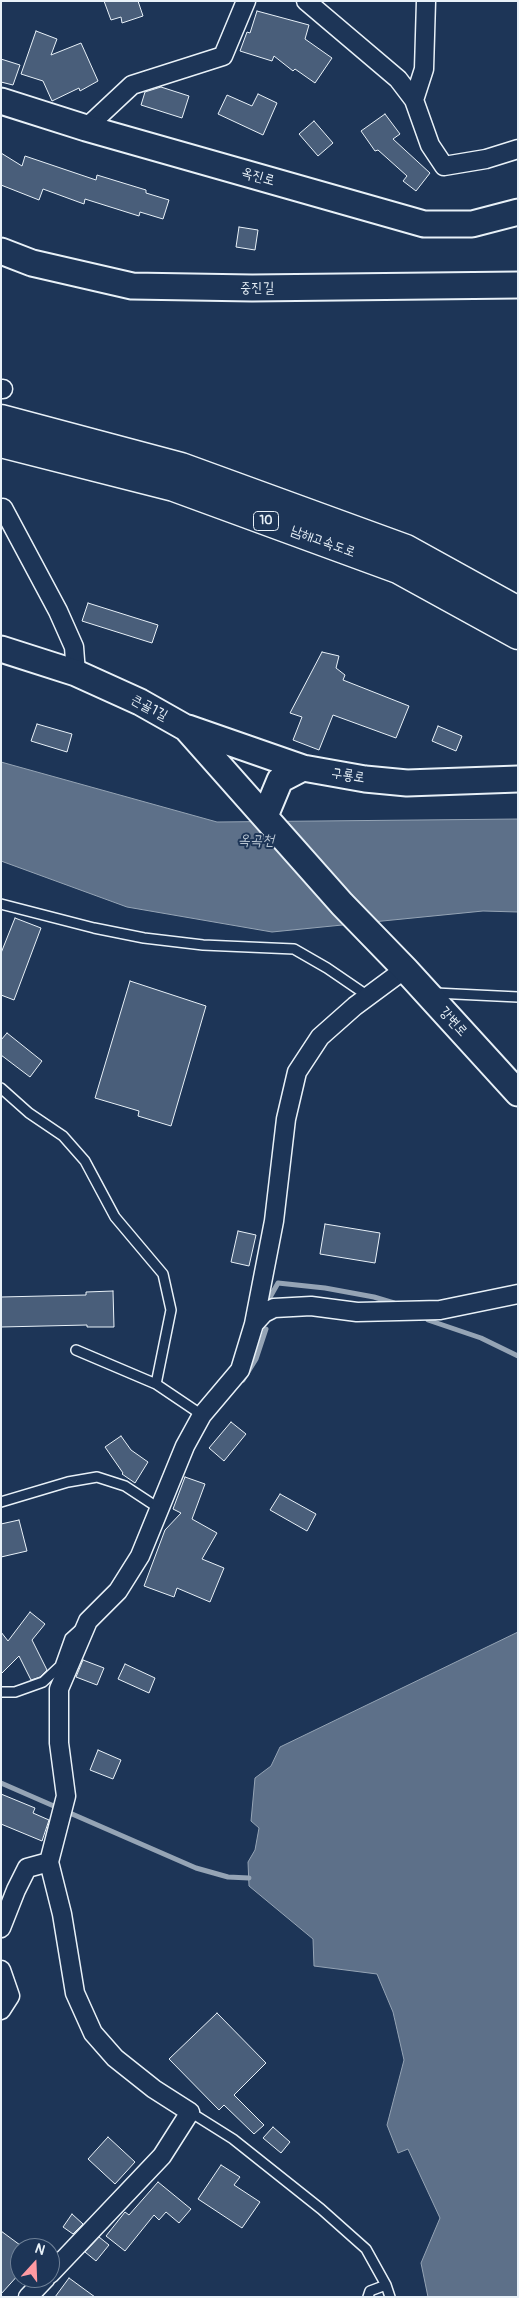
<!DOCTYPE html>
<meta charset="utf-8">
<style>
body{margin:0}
#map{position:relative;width:519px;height:2298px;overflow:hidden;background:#1d3557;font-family:Pangolin,sans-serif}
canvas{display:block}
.frame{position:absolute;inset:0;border:2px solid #e8f1f8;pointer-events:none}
.north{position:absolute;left:10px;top:2238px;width:50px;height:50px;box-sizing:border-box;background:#1d3557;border:1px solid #6e8097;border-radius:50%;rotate:20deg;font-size:14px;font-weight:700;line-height:20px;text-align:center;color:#e8f1f8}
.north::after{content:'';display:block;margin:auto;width:18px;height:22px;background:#ff9aa2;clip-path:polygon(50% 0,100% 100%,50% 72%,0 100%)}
</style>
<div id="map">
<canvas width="519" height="2298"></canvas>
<div class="frame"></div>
<div class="north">N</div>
</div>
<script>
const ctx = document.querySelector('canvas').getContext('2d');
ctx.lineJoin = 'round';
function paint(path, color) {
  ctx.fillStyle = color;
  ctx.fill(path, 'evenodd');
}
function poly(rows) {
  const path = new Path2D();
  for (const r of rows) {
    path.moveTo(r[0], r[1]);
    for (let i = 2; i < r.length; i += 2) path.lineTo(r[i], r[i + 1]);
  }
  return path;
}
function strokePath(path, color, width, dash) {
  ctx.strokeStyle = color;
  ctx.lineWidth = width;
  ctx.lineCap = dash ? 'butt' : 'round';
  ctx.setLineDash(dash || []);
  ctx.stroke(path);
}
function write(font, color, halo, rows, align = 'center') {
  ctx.font = font + ' Pangolin,"Poor Story",sans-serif';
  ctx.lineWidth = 4;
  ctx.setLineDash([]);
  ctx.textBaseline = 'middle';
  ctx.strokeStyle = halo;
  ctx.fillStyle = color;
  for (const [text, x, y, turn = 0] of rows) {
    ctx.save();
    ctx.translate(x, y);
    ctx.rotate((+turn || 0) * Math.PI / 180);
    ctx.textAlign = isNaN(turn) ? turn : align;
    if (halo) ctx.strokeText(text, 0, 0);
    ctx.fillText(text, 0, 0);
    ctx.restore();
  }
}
const water = poly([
 [1,762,217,822,518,819,518,912,483,911,272,932,127,907,1,861,1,762],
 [518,1632,518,2297,428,2297,421,2263,440,2218,408,2149,398,2153,387,2125,404,2060,393,2012,377,1974,314,1966,313,1939,249,1886,248,1862,255,1850,259,1828,251,1821,255,1778,271,1766,280,1747,518,1632]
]);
paint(water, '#5d7089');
strokePath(water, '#95a4b5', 1);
strokePath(poly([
 [269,1299,278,1283,325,1288,374,1297,394,1303],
 [428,1320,481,1338,518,1356],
 [243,1380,256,1359,266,1329],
 [1,1783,196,1868,228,1877,249,1878]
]), '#95a4b5', 5);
const building = poly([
 [104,1,138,1,143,16,122,23,121,17,111,20,104,1],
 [257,11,309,25,305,39,332,58,315,83,295,69,293,71,274,56,272,61,240,51,247,32,250,33,257,11],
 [36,31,57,39,51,55,81,43,98,81,80,91,79,88,52,101,43,81,21,74,36,31],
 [1,59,20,65,13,85,1,82,1,59],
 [161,87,189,96,182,118,141,105,145,92,161,87],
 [258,94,277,103,263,135,218,114,227,95,252,106,258,94],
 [385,114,400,134,393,139,430,173,416,191,403,181,407,176,378,150,375,151,361,131,385,114],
 [314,121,333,143,318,156,299,134,314,121],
 [1,153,22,166,25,156,96,180,97,175,146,190,146,193,169,200,163,219,140,212,139,216,85,199,84,204,43,189,39,200,1,185,1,153],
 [239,227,258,230,255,250,236,247,239,227],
 [88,603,158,625,152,643,82,621,88,603],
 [322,652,339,656,336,668,345,675,343,680,409,706,396,738,333,715,319,750,293,740,302,717,290,713,322,652],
 [37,724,72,734,67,752,31,741,37,724],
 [438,726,462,736,456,751,432,741,438,726],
 [15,918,41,928,14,1000,1,995,1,953,15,918],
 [130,981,206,1006,171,1126,138,1116,139,1111,95,1098,130,981],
 [7,1033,42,1061,30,1077,1,1055,1,1040,7,1033],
 [325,1224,380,1233,375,1263,320,1254,325,1224],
 [238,1231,256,1235,249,1266,231,1262,238,1231],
 [113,1291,114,1327,87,1327,87,1325,1,1327,1,1297,86,1295,86,1292,113,1291],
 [231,1422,246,1434,224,1461,209,1448,231,1422],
 [121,1436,131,1450,148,1462,135,1483,122,1474,123,1473,105,1447,121,1436],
 [185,1477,205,1484,192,1519,217,1533,202,1559,224,1568,210,1602,177,1588,174,1597,144,1586,165,1530,181,1513,173,1509,185,1477],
 [280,1494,316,1514,307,1531,270,1510,280,1494],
 [19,1520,27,1551,1,1557,1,1524,19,1520],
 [30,1612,45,1624,32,1640,47,1670,40,1677,31,1680,19,1656,1,1674,1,1632,8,1641,30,1612],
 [83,1660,104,1668,97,1685,76,1677,83,1660],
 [125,1664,155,1678,149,1693,118,1679,125,1664],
 [98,1750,121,1760,113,1779,90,1770,98,1750],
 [1,1794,35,1808,33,1813,49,1820,42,1841,1,1824,1,1794],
 [217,2013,266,2063,234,2095,264,2125,254,2134,224,2105,219,2110,169,2059,217,2013],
 [273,2127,290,2142,281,2153,263,2138,273,2127],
 [108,2137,135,2162,115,2184,88,2159,108,2137],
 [221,2165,240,2177,234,2185,260,2202,242,2228,198,2199,221,2165],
 [158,2182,191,2209,179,2223,166,2212,159,2220,154,2215,125,2251,106,2236,125,2212,129,2215,158,2182],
 [72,2214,83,2224,73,2234,63,2227,72,2214],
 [1,2231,20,2245,20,2273,1,2294,1,2231],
 [99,2237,109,2245,96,2261,85,2252,99,2237],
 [69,2278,95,2297,55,2297,69,2278]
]);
paint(building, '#495e7a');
strokePath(building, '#e8f1f8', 1);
const lane = poly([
 [1,904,94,928,144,938,203,945,294,949,327,968,368,996],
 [435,993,518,997],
 [1,1088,29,1113,63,1136,85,1161,115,1217,163,1274,171,1310,156,1384,202,1415],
 [76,1350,156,1384],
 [1,1502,68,1482,97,1477,125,1486,160,1509],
 [1,1692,15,1692,43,1682,60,1666,70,1638,80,1629],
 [190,2112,233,2139,321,2209,366,2249,386,2285,390,2297],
 [368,2297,370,2291,386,2285]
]);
const street = poly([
 [306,1,398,79,414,100,430,145,444,166,486,159,518,149],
 [414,100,424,69,426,1],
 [86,128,132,85,223,56,246,1],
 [1,389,3,389],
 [3,508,58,611,74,647,76,673],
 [254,1324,264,1313,274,1308,311,1306,357,1312,440,1310,518,1294],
 [1,1928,16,1890,27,1868,49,1862],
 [1,1970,10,1996,1,2010],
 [50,2274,162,2156,190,2112,154,2089,115,2058,93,2033,75,1993,62,1914,49,1862,66,1796,59,1743,59,1689,88,1621,118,1591,140,1556,185,1446,202,1415,240,1370,254,1324,274,1221,286,1119,297,1072,320,1037,355,1006,405,969],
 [28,2297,46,2278]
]);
const secondary = poly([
 [1,101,86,128,424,224,472,224,518,212],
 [1,251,32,263,132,286,252,288,518,285],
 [1,649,76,673,140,702,186,728,342,904,405,969,518,1093],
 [188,728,303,768,365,779,407,783,518,779],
 [265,816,280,780,303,768]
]);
const highway = poly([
 [1,419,181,467,406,549,518,611],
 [1,443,174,487,398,569,518,635]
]);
strokePath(lane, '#e8f1f8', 12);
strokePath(street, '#e8f1f8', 21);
strokePath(secondary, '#e8f1f8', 29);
strokePath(highway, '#e8f1f8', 31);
strokePath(lane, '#1d3557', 9);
strokePath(street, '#1d3557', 18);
strokePath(secondary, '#1d3557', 25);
strokePath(highway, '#1d3557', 28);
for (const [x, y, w] of [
 [266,521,25]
]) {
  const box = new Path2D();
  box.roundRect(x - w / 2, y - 9.5, w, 19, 4);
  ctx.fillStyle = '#1d3557';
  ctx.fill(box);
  strokePath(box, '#e8f1f8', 1);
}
write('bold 12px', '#e8f1f8', null, [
 ["10",266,521]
]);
write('14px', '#e8f1f8', '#1d3557', [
 ["옥진로",258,177,16],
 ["중진길",257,288],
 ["남해고속도로",323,542,20],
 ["큰골1길",149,708,28],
 ["구룡로",348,776,9],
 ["강변로",453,1022,48]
]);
write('italic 15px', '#b7c4d1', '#1d3557', [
 ["옥곡천",256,841,1]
]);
</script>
